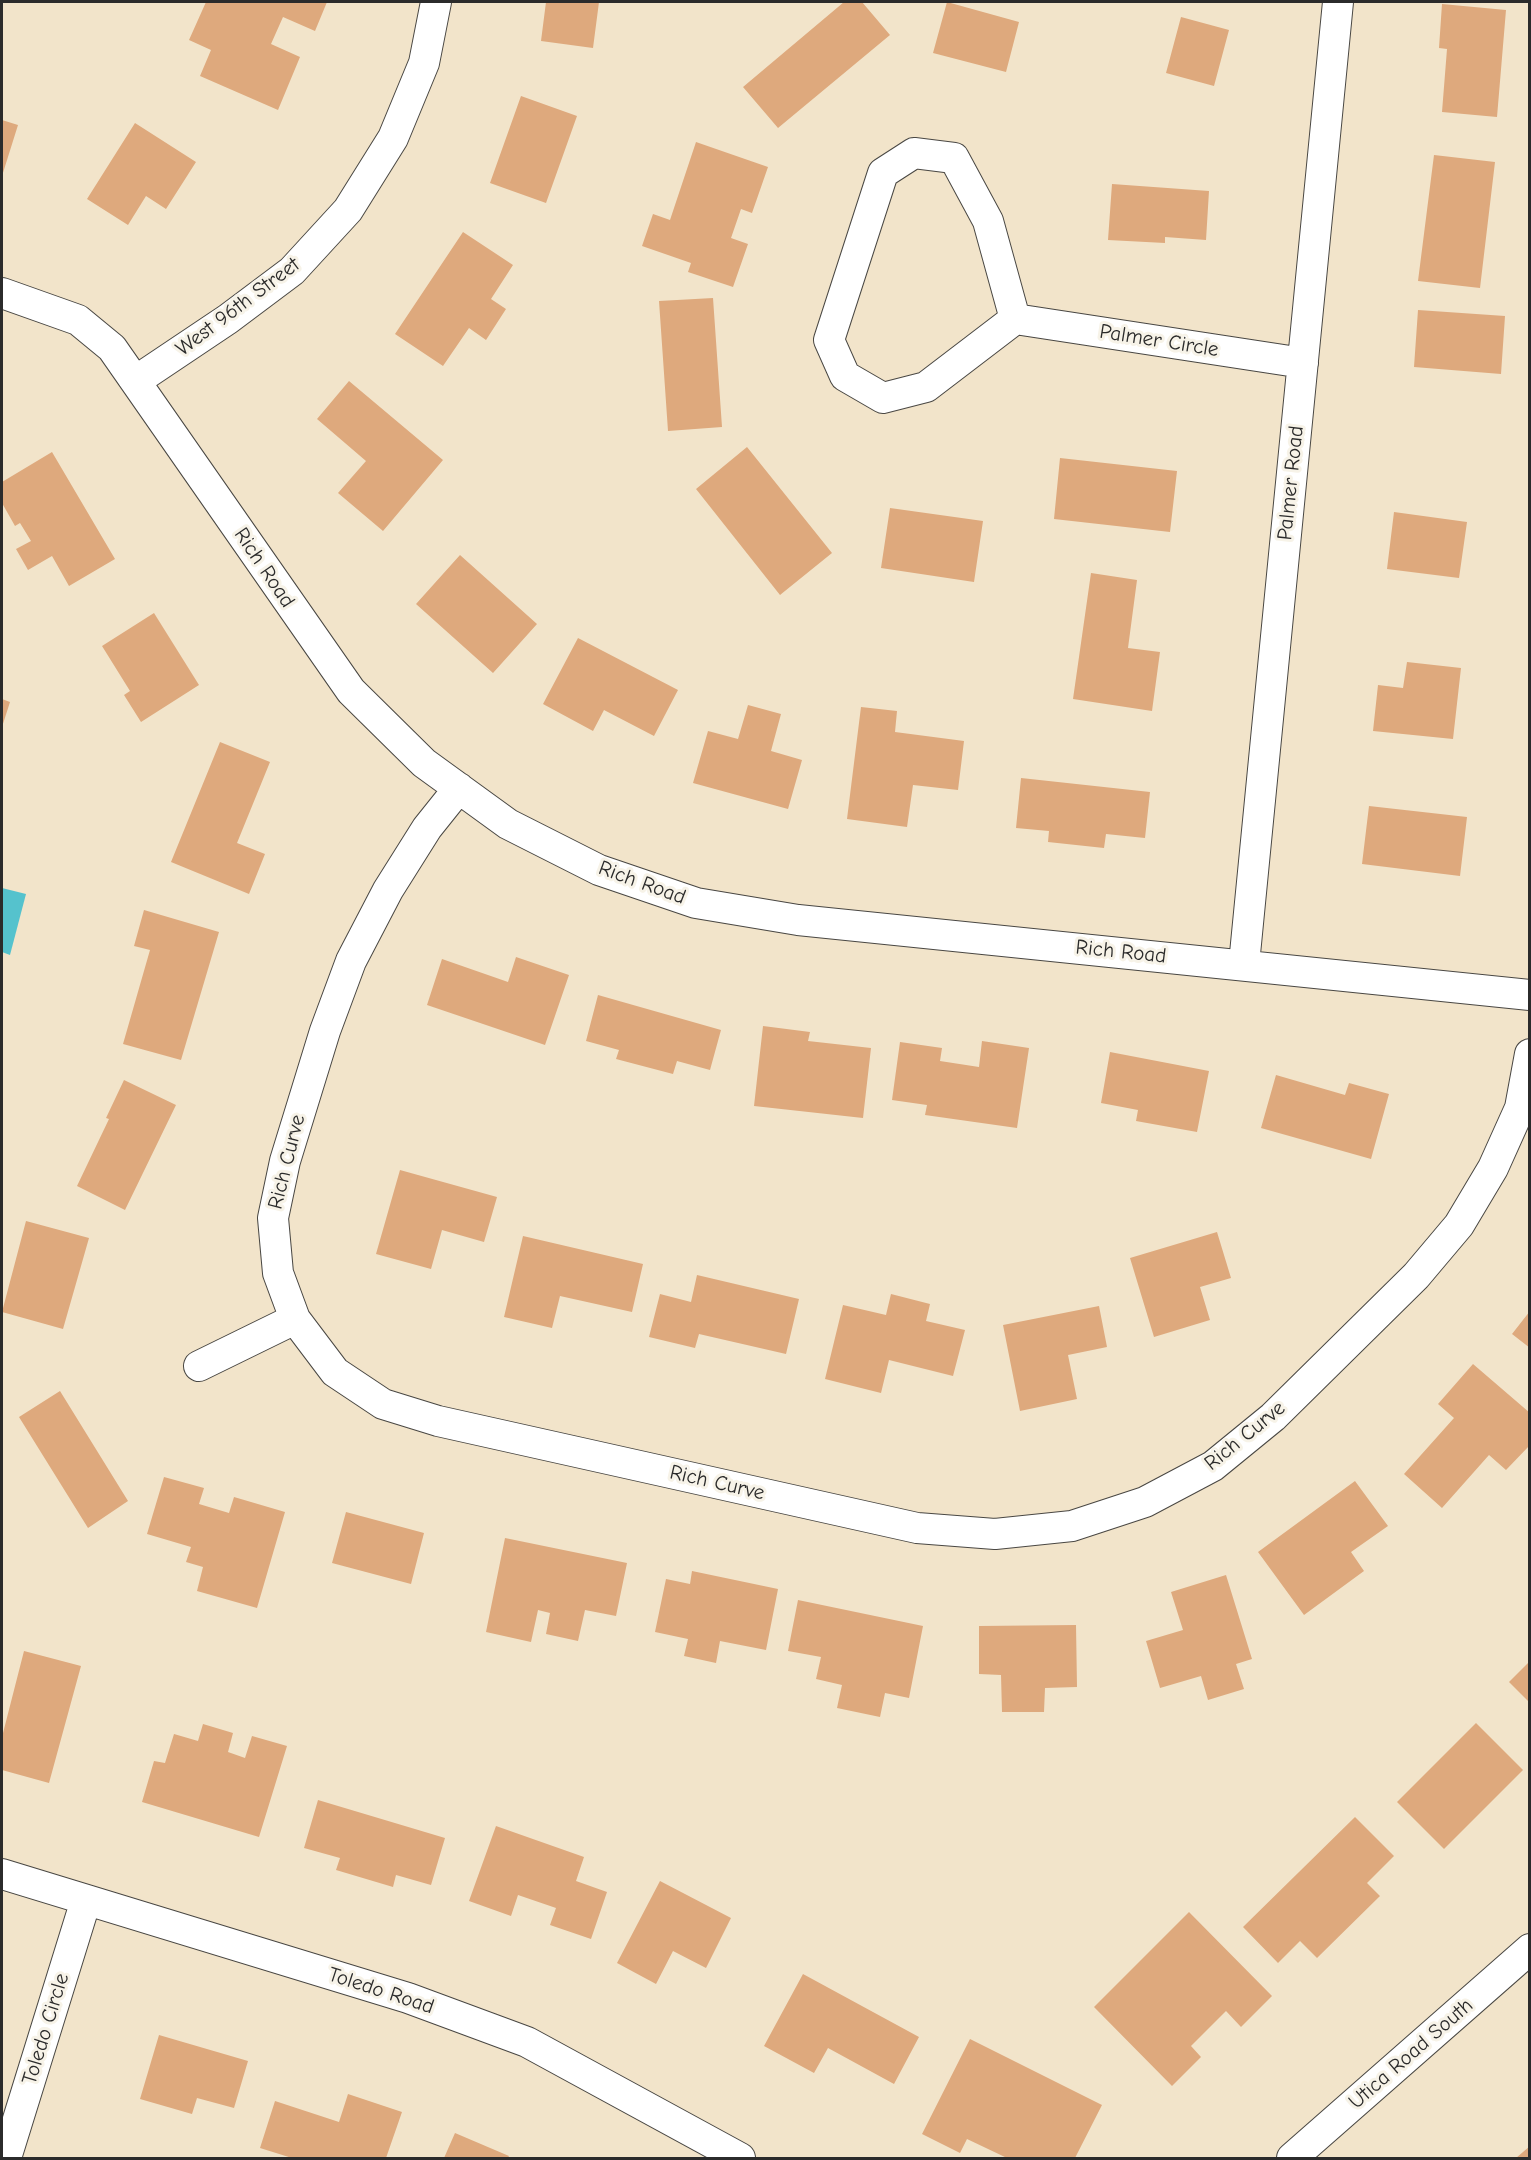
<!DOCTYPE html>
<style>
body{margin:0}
#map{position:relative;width:1531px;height:2160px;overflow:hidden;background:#f2e4ca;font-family:"Comic Neue",sans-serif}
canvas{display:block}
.frame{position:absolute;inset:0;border:3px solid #2b2b2b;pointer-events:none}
</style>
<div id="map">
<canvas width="1531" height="2160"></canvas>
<div class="frame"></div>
</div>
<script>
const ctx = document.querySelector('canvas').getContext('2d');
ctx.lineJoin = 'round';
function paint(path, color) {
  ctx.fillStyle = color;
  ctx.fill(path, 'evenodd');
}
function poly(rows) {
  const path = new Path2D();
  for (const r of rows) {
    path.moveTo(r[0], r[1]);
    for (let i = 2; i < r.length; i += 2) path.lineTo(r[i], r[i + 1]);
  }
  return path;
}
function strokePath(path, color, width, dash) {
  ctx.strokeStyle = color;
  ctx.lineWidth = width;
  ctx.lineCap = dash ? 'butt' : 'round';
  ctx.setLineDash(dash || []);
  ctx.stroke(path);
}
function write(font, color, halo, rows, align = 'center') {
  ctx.font = font + ' "Comic Neue",sans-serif';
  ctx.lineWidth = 6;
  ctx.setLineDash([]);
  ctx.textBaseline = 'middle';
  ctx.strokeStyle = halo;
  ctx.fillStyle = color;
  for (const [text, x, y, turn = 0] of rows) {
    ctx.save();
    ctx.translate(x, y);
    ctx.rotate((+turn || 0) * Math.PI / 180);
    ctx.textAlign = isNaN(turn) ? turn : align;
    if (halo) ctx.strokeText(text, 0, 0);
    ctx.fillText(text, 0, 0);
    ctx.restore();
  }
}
paint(poly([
 [2,888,26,894,10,955,2,952]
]), '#55c2cd');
paint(poly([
 [206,2,327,2,315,31,283,17,271,44,300,57,278,110,200,76,211,50,189,40],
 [546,2,599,2,593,48,541,41],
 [844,2,862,2,890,35,778,128,743,87],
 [947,2,1019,22,1006,72,933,53],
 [1442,4,1506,10,1497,117,1442,112,1447,49,1439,48],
 [1181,17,1229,30,1214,86,1166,73],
 [521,96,577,116,546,203,490,183],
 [2,120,18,125,2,176],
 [135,123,196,162,166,209,146,196,128,225,87,199],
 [696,142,768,167,752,213,741,209,731,238,748,244,733,287,688,272,691,263,642,246,653,214,670,220],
 [1434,155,1495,162,1480,288,1418,281],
 [1112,184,1209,191,1206,240,1165,237,1165,243,1108,240],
 [463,232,513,265,491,299,506,309,486,340,469,328,443,366,395,334],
 [713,298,722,427,668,431,659,301],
 [1418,310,1505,316,1501,374,1414,367],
 [349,381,443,460,383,531,338,493,366,461,317,419],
 [747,447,832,553,780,595,696,489],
 [52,452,115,559,69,586,52,556,28,570,16,549,31,541,20,523,15,526,2,503,2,482],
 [1060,458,1177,471,1170,532,1054,519],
 [890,508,983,521,974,582,881,568],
 [1394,512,1467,522,1459,578,1387,569],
 [460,555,537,624,493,673,416,604],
 [1091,573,1137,580,1128,648,1160,652,1152,711,1073,699],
 [154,613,199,685,141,722,124,695,130,691,102,646],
 [578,638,678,690,654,736,604,710,593,731,543,704],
 [1407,662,1461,668,1453,739,1373,731,1378,685,1403,688],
 [2,699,10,702,2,727],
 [748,705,781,714,771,751,802,760,788,809,693,783,708,731,738,739],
 [861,707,897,711,895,732,964,741,958,790,913,785,907,827,847,819],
 [220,742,270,762,237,843,265,854,249,894,171,862],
 [1021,778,1150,792,1145,838,1106,834,1104,848,1048,842,1049,831,1016,828],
 [1369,806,1467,817,1460,876,1362,864],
 [144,910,219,932,181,1060,123,1044,150,950,134,946],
 [516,957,569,975,545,1045,427,1005,442,959,508,982],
 [598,995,721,1030,710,1070,677,1061,673,1074,616,1059,619,1050,586,1041],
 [763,1026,810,1032,808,1041,871,1048,863,1118,754,1106],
 [982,1041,1029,1048,1017,1128,925,1115,927,1105,892,1100,900,1042,942,1048,940,1061,979,1067],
 [1110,1052,1209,1071,1197,1132,1136,1121,1138,1110,1101,1103],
 [1276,1075,1345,1095,1349,1083,1389,1094,1371,1159,1261,1128],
 [124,1080,176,1105,125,1210,77,1186,109,1119,106,1118],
 [400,1170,497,1197,484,1242,442,1230,431,1269,376,1254],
 [26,1221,89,1238,63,1329,2,1312],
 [1217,1232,1231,1278,1200,1287,1210,1320,1154,1337,1130,1258],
 [523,1236,643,1264,632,1312,560,1296,552,1328,504,1317],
 [697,1275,799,1299,786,1354,699,1334,695,1348,649,1337,660,1294,691,1302],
 [891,1294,930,1304,926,1321,965,1330,953,1376,889,1360,881,1393,825,1379,843,1305,886,1315],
 [1099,1306,1107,1347,1068,1355,1077,1399,1020,1411,1003,1325],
 [1530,1311,1530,1348,1512,1334],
 [1473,1364,1530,1413,1530,1445,1506,1470,1489,1455,1442,1508,1404,1474,1454,1418,1438,1404],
 [60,1391,128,1501,88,1528,19,1417],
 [164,1477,204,1488,199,1504,229,1513,234,1497,285,1512,257,1608,197,1591,203,1567,186,1562,191,1547,147,1534],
 [1355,1481,1388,1526,1351,1552,1364,1571,1304,1615,1258,1552],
 [346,1512,424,1533,411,1584,332,1563],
 [505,1538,627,1563,616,1616,585,1610,578,1641,546,1634,550,1613,538,1610,531,1642,486,1632],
 [692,1571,778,1589,766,1650,720,1641,716,1663,684,1656,688,1639,655,1632,666,1579,690,1584],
 [1226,1575,1252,1659,1236,1664,1244,1689,1208,1700,1201,1676,1160,1688,1146,1641,1183,1630,1171,1592],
 [798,1600,923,1626,909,1698,885,1693,880,1717,837,1708,842,1685,816,1679,821,1657,788,1651],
 [1076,1625,1077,1687,1045,1688,1044,1712,1002,1712,1001,1675,979,1674,979,1626],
 [24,1651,81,1666,49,1783,2,1770,2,1737],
 [1530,1661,1530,1703,1509,1682],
 [1476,1723,1523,1770,1444,1849,1397,1802],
 [203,1724,233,1733,228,1752,245,1758,252,1736,287,1746,259,1837,142,1802,154,1761,165,1763,174,1734,198,1741],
 [318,1800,445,1838,431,1885,396,1875,393,1887,336,1870,340,1858,304,1848],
 [1355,1817,1394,1856,1367,1883,1380,1896,1317,1958,1300,1941,1278,1963,1243,1927],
 [496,1826,584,1857,576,1881,607,1892,591,1939,550,1925,556,1908,518,1895,511,1916,469,1901],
 [660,1881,731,1918,706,1968,673,1951,656,1984,617,1963],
 [1189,1912,1272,1996,1241,2027,1226,2011,1191,2046,1201,2057,1172,2086,1094,2007],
 [803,1974,919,2037,894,2084,828,2048,814,2073,764,2046],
 [159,2035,248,2061,234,2108,197,2098,192,2114,140,2099],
 [970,2039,1102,2105,1075,2158,1007,2158,967,2139,960,2153,922,2134],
 [348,2094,402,2112,386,2158,292,2158,260,2148,275,2101,339,2122],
 [455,2133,509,2156,508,2158,444,2158],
 [1530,2146,1530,2158,1516,2158]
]), '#dea97d');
const street = poly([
 [914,153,954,158,988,221,1015,319,926,387,883,398,845,376,829,340,883,173,914,153],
 [2,293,78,320,112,348,351,691,424,763,508,824,599,870,696,903,798,920,1530,995],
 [1015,319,1303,363],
 [137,380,228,319,292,271,348,210,393,138,424,63,436,2],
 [459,788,427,828,388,890,351,961,325,1031,285,1161,273,1218,278,1273,295,1319,335,1372,383,1404,438,1421,917,1528,995,1534,1072,1526,1145,1502,1213,1466,1273,1417,1416,1276,1459,1225,1493,1168,1520,1108,1530,1054],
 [1244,964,1338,2],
 [199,1366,295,1319],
 [2,1874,408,1998,527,2042,740,2158],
 [6,2158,86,1900],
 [1292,2158,1530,1949]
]);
strokePath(street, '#494743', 32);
strokePath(street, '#fff', 30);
write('21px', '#2b2b2b', '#f7f3e8', [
 ["West 96th Street",238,307,-37],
 ["Palmer Circle",1159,341,9],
 ["Palmer Road",1291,483,-84],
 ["Rich Road",264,568,56],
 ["Rich Road",642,883,20],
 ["Rich Road",1121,952,6],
 ["Rich Curve",287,1162,-76],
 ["Rich Curve",1245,1436,-39],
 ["Rich Curve",717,1483,13],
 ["Toledo Road",381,1991,18],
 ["Toledo Circle",46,2029,-73],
 ["Utica Road South",1411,2054,-41]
]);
</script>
